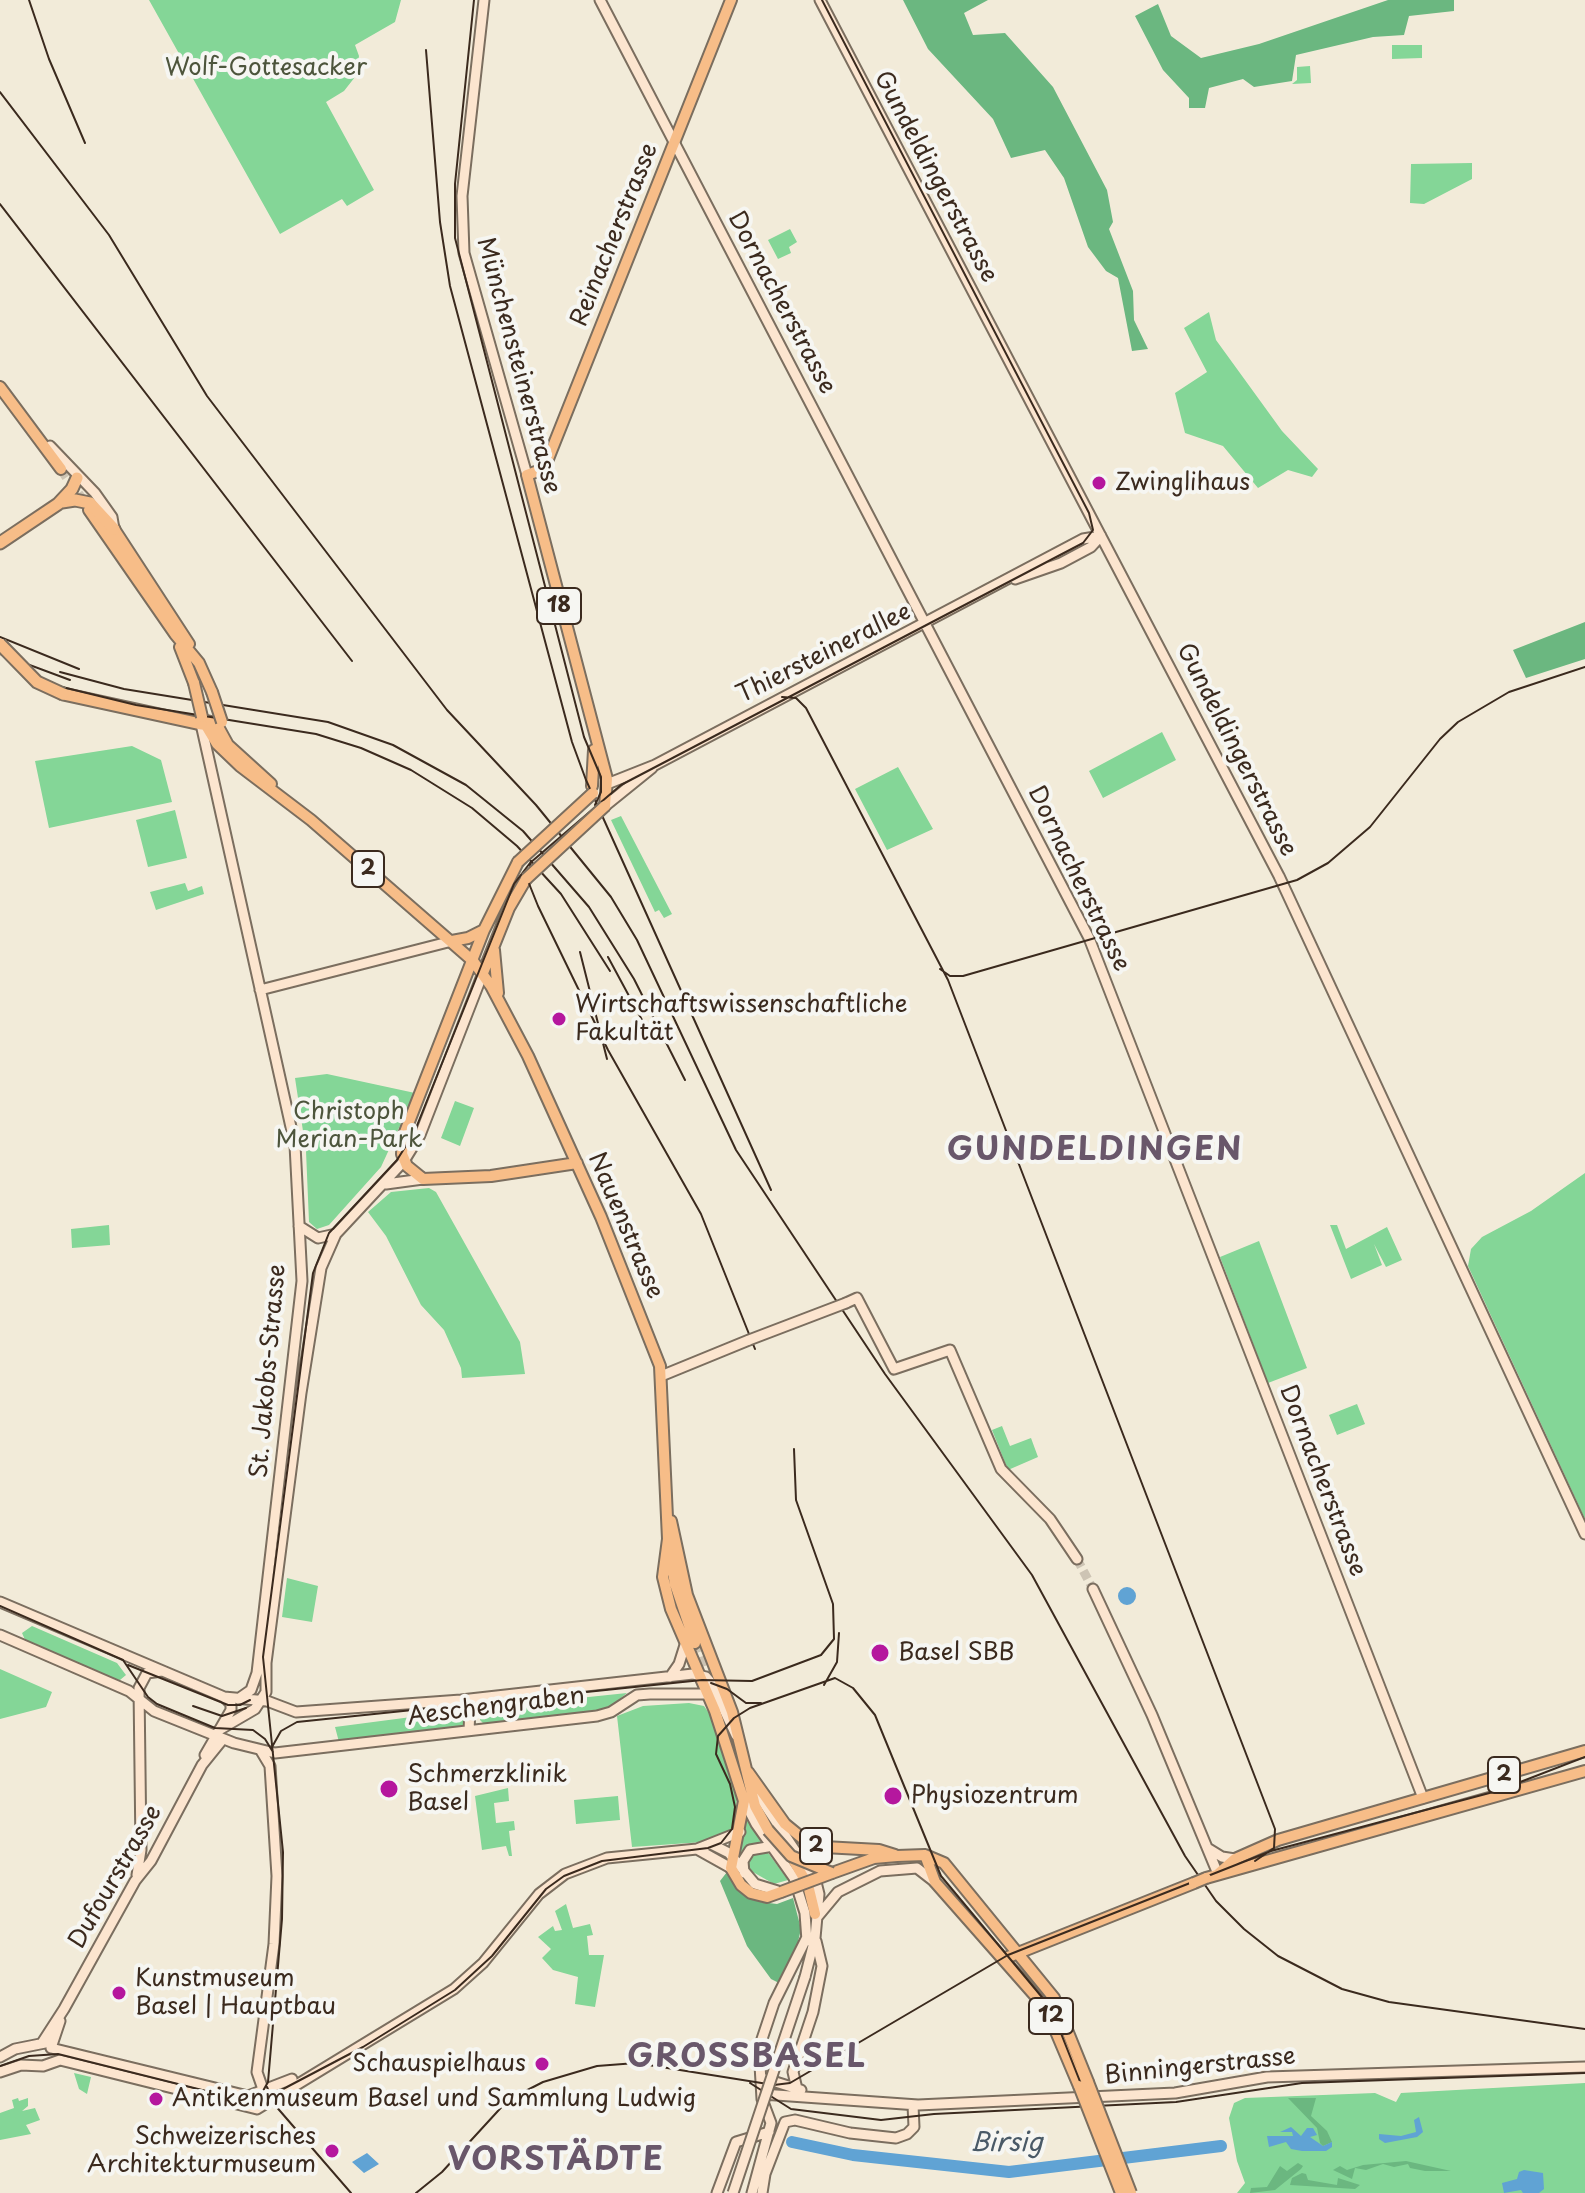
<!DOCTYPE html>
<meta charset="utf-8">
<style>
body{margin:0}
canvas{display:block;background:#f2ebd9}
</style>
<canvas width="1585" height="2193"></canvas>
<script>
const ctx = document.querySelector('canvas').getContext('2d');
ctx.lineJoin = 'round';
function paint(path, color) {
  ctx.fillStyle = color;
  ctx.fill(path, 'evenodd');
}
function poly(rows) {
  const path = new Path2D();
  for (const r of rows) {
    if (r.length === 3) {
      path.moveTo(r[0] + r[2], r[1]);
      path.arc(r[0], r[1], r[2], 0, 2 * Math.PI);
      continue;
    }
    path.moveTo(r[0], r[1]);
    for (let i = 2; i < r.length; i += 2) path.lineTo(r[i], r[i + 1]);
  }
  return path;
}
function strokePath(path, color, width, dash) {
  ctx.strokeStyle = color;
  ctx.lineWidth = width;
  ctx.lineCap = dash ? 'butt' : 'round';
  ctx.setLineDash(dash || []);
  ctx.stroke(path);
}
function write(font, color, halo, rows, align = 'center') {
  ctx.font = font + ' "Playpen Sans",sans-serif';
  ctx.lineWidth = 8;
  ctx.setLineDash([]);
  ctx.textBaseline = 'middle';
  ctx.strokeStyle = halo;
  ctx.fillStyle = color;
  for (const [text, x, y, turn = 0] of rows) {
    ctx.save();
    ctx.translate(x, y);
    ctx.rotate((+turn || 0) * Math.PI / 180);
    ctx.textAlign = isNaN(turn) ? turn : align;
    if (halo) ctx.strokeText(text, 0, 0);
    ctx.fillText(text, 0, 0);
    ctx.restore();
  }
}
paint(poly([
 [149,0,401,0,395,22,355,45,359,56,355,77,344,91,326,102,374,190,347,206,342,199,280,234],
 [1392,45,1422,45,1422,58,1392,59],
 [1310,66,1311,83,1292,84,1297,80,1297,67],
 [1472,163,1472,179,1424,204,1410,203,1411,164],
 [790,229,797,242,789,247,791,253,778,259,768,240],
 [1209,312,1216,340,1282,431,1318,469,1312,477,1288,470,1258,488,1223,446,1185,433,1175,393,1207,372,1184,328],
 [1162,732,1176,760,1103,798,1089,771],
 [132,746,161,760,172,802,49,828,35,761],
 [898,767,933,829,887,850,855,789],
 [175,810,187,858,148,867,136,820],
 [621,816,672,914,664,918,659,910,655,912,611,820],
 [185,883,188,891,202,886,204,894,156,910,150,892],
 [327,1074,415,1093,381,1167,329,1225,317,1229,309,1222,306,1151,295,1078],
 [455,1101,474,1108,460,1146,441,1138],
 [1585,1173,1585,1519,1468,1266,1471,1249,1482,1237,1531,1211],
 [429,1188,436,1192,520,1342,525,1374,462,1378,461,1368,444,1330,421,1305,386,1236,368,1212,391,1192],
 [109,1225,110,1245,72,1248,71,1229],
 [1330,1225,1337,1225,1346,1249,1387,1227,1402,1260,1386,1267,1374,1244,1382,1265,1351,1279],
 [1259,1241,1307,1368,1268,1383,1220,1257],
 [1357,1404,1365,1424,1337,1435,1329,1415],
 [1002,1426,1010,1446,1031,1438,1038,1457,1008,1470,992,1430],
 [287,1578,318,1586,312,1622,282,1617],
 [32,1626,117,1663,126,1675,120,1680,112,1679,26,1642,22,1633],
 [0,1669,52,1692,46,1707,0,1719],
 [627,1693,606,1710,485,1725,480,1720,483,1708],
 [689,1703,704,1706,711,1716,737,1799,733,1830,703,1842,632,1847,617,1716,643,1706],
 [465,1710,465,1727,339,1742,335,1727],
 [508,1788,509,1801,494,1803,496,1823,514,1821,515,1830,509,1831,512,1856,509,1856,506,1846,482,1850,475,1796],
 [618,1796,620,1820,576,1824,574,1800],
 [747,1816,763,1841,748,1847,740,1861,736,1853],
 [764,1850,769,1854,788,1880,774,1884,751,1871,747,1861,752,1852],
 [566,1904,573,1928,590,1924,593,1935,587,1936,589,1955,604,1955,595,2007,575,2004,578,1977,553,1970,542,1958,551,1949,538,1937,553,1926,555,1931,562,1930,555,1911],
 [74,2073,91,2077,87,2094,79,2089],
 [1585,2083,1585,2193,1237,2193,1245,2183,1237,2161,1229,2118,1234,2103,1245,2098,1375,2093,1396,2102,1401,2093],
 [18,2098,19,2101,28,2098,28,2106,22,2111,35,2108,40,2120,26,2125,31,2134,0,2140,0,2113,14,2108,12,2100]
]), '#84d697');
paint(poly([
 [903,0,988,0,964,13,973,35,1005,33,1053,87,1107,190,1113,222,1109,229,1133,291,1134,320,1148,349,1132,351,1118,278,1106,271,1088,247,1064,178,1045,150,1011,158,993,119,928,49],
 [1388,0,1454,0,1454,11,1409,16,1404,35,1373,37,1296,55,1292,81,1254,87,1243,79,1209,88,1205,108,1189,108,1189,98,1163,70,1135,16,1158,4,1171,36,1201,58,1259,44],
 [1585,622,1585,659,1526,678,1513,650],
 [727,1872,739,1891,761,1902,777,1904,793,1898,801,1929,796,1950,779,1983,771,1979,747,1946,720,1881],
 [1288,2098,1316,2098,1311,2116,1327,2131,1332,2142,1323,2146,1320,2143,1317,2128],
 [1406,2161,1451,2171,1425,2171,1410,2168,1408,2164,1394,2167,1383,2164,1366,2170,1355,2168,1352,2179,1333,2170,1340,2166,1347,2170,1363,2165],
 [1298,2163,1303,2166,1301,2169,1275,2190,1250,2193,1251,2188,1267,2187,1280,2166,1287,2171],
 [1302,2173,1306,2174,1308,2180,1337,2185,1338,2178,1360,2185,1355,2189,1290,2185,1292,2178]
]), '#6bb780');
paint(poly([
 [1127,1596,9],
 [1419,2117,1423,2132,1417,2137,1385,2143,1379,2139,1379,2134,1401,2136,1416,2132,1414,2120],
 [1291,2127,1301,2136,1307,2128,1313,2128,1317,2135,1310,2137,1323,2146,1332,2142,1332,2147,1326,2151,1302,2151,1291,2149,1286,2142,1269,2147,1267,2136,1293,2136,1292,2132,1280,2132],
 [367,2153,379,2164,364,2173,352,2162],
 [1524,2170,1543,2173,1544,2189,1539,2193,1523,2193,1521,2190,1504,2193,1502,2183,1517,2179,1519,2172]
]), '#60a3d4');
strokePath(poly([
 [792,2142,853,2155,1009,2172,1221,2146]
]), '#60a3d4', 12);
strokePath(poly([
 [1077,1559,1093,1589]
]), '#cdc4b4', 9, [9, 4.5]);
strokePath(poly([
 [61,469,86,505],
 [695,1643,710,1684],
 [722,1718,746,1782]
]), '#cdc4b4', 10, [10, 5]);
const secondary = poly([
 [484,0,462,196,464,253,527,475],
 [600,0,1089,938,1423,1798],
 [820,0,1279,876,1585,1534],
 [50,446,95,493,112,517,114,529],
 [1015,579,1061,563,1091,547,1101,536],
 [201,724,295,1145,302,1281,257,1673,251,1690,238,1699],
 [607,784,655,765,1083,539,1101,536],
 [605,806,652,768],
 [260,990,452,941],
 [386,1184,423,1179],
 [299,1226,318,1238,336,1234,404,1161,420,1135,483,973],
 [846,1303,857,1298,894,1369,950,1350,1001,1469,1050,1519,1077,1559],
 [661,1376,749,1340],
 [1093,1589,1152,1715,1218,1874],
 [0,1602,224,1697,267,1701,296,1712,461,1700,693,1674,706,1677,712,1684,736,1735],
 [0,1635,129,1691,154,1711,234,1743,275,1753,597,1716,611,1712,637,1695,650,1694,708,1694],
 [670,1677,679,1664,685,1645],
 [461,1700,470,1710,469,1730],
 [219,1730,255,1709,266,1692,266,1663,301,1393,321,1268,336,1234],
 [261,1751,270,1766,277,1876,274,1944,257,2072,266,2098],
 [205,1755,231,1710,231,1704,224,1697],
 [753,1787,816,1882,819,1894,815,1938,805,1977],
 [744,1801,756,1824,794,1878,805,1913,807,1941],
 [713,1845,729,1853,755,1884,781,1892],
 [697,1849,731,1868],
 [1209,1849,1222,1857,1235,1859],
 [744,1873,743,1861,750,1850,773,1846],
 [137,1875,141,1850,139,1688,147,1673,162,1671],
 [818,1916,838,1892,880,1871,917,1868,935,1882],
 [42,2043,64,2009,135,1881,151,1861,202,1765,223,1739],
 [51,2048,248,2096,292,2079],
 [51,2048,60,2021],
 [0,2057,15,2049,45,2043],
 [0,2072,21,2065,43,2066,60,2060,257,2109,454,1989,483,1963,539,1894,565,1874,607,1858,697,1849,740,1832],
 [766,2079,801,2090],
 [797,2089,793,2072,813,2012,822,1966,816,1941],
 [762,2094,918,2105,1175,2093,1267,2077,1585,2067],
 [717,2193,736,2142,769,2132],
 [752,2193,771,2123,762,2099,759,2048,774,2003,807,1937],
 [762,2193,765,2174,785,2122,795,2120,850,2133,896,2138,907,2134,914,2127,913,2105]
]);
const primary = poly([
 [0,387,61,469],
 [89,510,175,634,199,663,212,692],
 [114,529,189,644],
 [180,647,194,683],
 [202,719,217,744,240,766,311,820,473,961,491,986,528,1056,601,1217,660,1366,668,1539,663,1577,671,1609,715,1711,744,1801,731,1868,741,1885,751,1893,767,1897,781,1892],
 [202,720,216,723,228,745,271,784],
 [592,786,594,750],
 [605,806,607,779,527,475,538,471,548,459,731,0],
 [518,862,484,930,403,1137,402,1154,407,1166,423,1179,491,1176,577,1163],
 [452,941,468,938,484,930],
 [494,950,498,993],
 [483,973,509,908,526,879],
 [671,1521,687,1595,732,1712,755,1806,768,1830],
 [669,1549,675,1584,695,1643],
 [748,1772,785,1824,807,1842,824,1847,879,1850,895,1855],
 [789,1853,808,1885,815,1914],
 [925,1855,935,1882,1046,2008,1079,2086],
 [832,1873,874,1858,897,1856,925,1855,944,1863,1054,1998,1088,2082],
 [1218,1874,1235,1859,1278,1840,1585,1751],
 [1206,1878,1585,1771],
 [1003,1959,1194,1883]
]);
const highway = poly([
 [62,502,75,500,90,503,114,529],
 [0,543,58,504,72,489,77,478],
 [63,694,201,724]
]);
strokePath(secondary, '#7b6e5f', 13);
strokePath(primary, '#7b6e5f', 14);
strokePath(highway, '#7b6e5f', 15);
strokePath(secondary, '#fce5cf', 9);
strokePath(primary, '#f7bd88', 10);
strokePath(highway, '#f7bd88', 11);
strokePath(poly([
 [474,0,455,184,455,238,584,737,601,777,601,792,595,805],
 [782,697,796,698,806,708,948,980,1275,1829,1274,1848,1255,1861],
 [531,861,528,881,538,906,608,1050,701,1214,755,1349],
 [940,969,950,976,963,976,1297,880,1328,863,1370,827,1440,739,1458,722,1509,692,1585,667],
 [0,1606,123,1660,148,1697,157,1704,215,1728,253,1730,265,1739,273,1752],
 [128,1665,228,1705,240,1705,250,1700],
 [711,1683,727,1689,746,1703,761,1703],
 [824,1685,837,1662,839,1633],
 [193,1706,222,1716,246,1708],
 [272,1747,281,1731,297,1722,702,1680,752,1681,821,1655,834,1639,833,1604,796,1500,794,1449],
 [0,2066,29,2056,58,2054,250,2102,266,2098,363,2047,455,1990,492,1956,546,1889,564,1876,602,1861,708,1848,721,1843,732,1829,735,1807,730,1784,716,1754,718,1736,734,1718,750,1708,835,1678,853,1688,875,1715,941,1876,1051,2008,1124,2193],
 [750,2083,791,2109,881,2120,934,2114,1176,2102,1302,2083,1585,2073],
 [267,2087,274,2104,351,2193],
 [246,2101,259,2098,268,2082,282,1919,283,1852,263,1657,313,1273,329,1233,397,1160,414,1133,514,884,530,863,621,785,1083,543,1093,530,1089,513,822,0],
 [416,2193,442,2172,508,2100,543,2082,597,2066,636,2063,774,2085,790,2083,1008,1955,1271,1851,1497,1791,1585,1757]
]), '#3b2a1e', 2);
strokePath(poly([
 [29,0,49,59,85,143],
 [426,50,440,222,450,286,572,742,586,780,771,1190],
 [0,92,109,235,207,396,447,710,536,805,611,897,637,940,736,1150,885,1374,1032,1575,1185,1856,1216,1901,1244,1929,1278,1956,1342,1989,1389,2002,1585,2029],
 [0,204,352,661],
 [0,637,79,669],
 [0,654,70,680],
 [60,672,124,689,328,722,393,745,466,785,523,831,589,907,634,979,685,1080],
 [54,685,136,705,316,734,361,748,411,770,472,808,517,846,561,894,610,971],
 [580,952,607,1059],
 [608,957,642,1020]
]), '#3b2a1e', 2);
const secondaryBridge = poly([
 [749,1340,846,1303],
 [733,2193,805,1977]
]);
const primaryBridge = poly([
 [194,683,202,717],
 [212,692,222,722],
 [518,862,593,793],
 [526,879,605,806],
 [768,1830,791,1856,832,1873],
 [1194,1883,1206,1878],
 [781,1892,832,1873],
 [1088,2082,1131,2193],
 [1079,2086,1121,2193]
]);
const highwayBridge = poly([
 [0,644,37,682,63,694]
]);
strokePath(secondaryBridge, '#7b6e5f', 13, []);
strokePath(primaryBridge, '#7b6e5f', 14, []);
strokePath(highwayBridge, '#7b6e5f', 15, []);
strokePath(secondaryBridge, '#fce5cf', 9);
strokePath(primaryBridge, '#f7bd88', 10);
strokePath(highwayBridge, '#f7bd88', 11);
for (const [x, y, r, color] of [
 [1099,483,8,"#b5179e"],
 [559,1019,8,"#b5179e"],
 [880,1653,10,"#b5179e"],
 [389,1789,10,"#b5179e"],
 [893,1796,10,"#b5179e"],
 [119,1993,8,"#b5179e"],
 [542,2064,8,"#b5179e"],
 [156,2099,8,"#b5179e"],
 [332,2151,8,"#b5179e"]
]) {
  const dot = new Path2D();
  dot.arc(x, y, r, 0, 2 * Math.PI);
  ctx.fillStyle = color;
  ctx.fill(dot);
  strokePath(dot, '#f6f6f2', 3);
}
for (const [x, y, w] of [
 [559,606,44],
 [368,869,32],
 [1504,1775,32],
 [816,1846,32],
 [1051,2016,44]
]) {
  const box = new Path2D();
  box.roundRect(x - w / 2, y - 18, w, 36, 6);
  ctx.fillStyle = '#f6f6f2';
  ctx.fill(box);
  strokePath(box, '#3b2a1e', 2);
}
write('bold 22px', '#3b2a1e', null, [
 ["18",559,606],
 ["2",368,869],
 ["2",1504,1775],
 ["2",816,1846],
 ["12",1051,2016]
]);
write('24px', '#4d553c', '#f6f6f2', [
 ["Wolf-Gottesacker",266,68],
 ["Christoph",349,1112],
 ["Merian-Park",349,1140]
]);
write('24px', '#3b2a1e', '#f6f6f2', [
 ["Gundeldingerstrasse",935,177,62],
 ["Reinacherstrasse",615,235,-68],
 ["Dornacherstrasse",781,303,62],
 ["Münchensteinerstrasse",518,366,75],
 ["Thiersteinerallee",824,654,-27],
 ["Gundeldingerstrasse",1236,750,63],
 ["Dornacherstrasse",1078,879,64],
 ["Nauenstrasse",625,1226,67],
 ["St. Jakobs-Strasse",269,1371,-85],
 ["Dornacherstrasse",1322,1481,69],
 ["Aeschengraben",496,1707,-7],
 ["Dufourstrasse",116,1877,-60],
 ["Binningerstrasse",1200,2067,-6]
]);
write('24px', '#3b2a1e', '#f6f6f2', [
 ["Zwinglihaus",1115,483],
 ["Wirtschaftswissenschaftliche",575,1005],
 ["Fakultät",575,1033],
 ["Basel SBB",898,1653],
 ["Schmerzklinik",407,1775],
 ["Basel",407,1803],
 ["Physiozentrum",911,1796],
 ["Kunstmuseum",135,1979],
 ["Basel | Hauptbau",135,2007],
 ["Schauspielhaus",526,2064,"right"],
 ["Antikenmuseum Basel und Sammlung Ludwig",172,2099],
 ["Schweizerisches",316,2137,"right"],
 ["Architekturmuseum",316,2165,"right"]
], 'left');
write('italic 26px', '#4a5a67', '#f6f6f2', [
 ["Birsig",1006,2144]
]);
ctx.letterSpacing = '2px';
write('bold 32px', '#69576a', '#f6f6f2', [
 ["GUNDELDINGEN",1095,1151],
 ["GROSSBASEL",747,2058],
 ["VORSTÄDTE",556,2161]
]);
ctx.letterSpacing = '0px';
</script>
